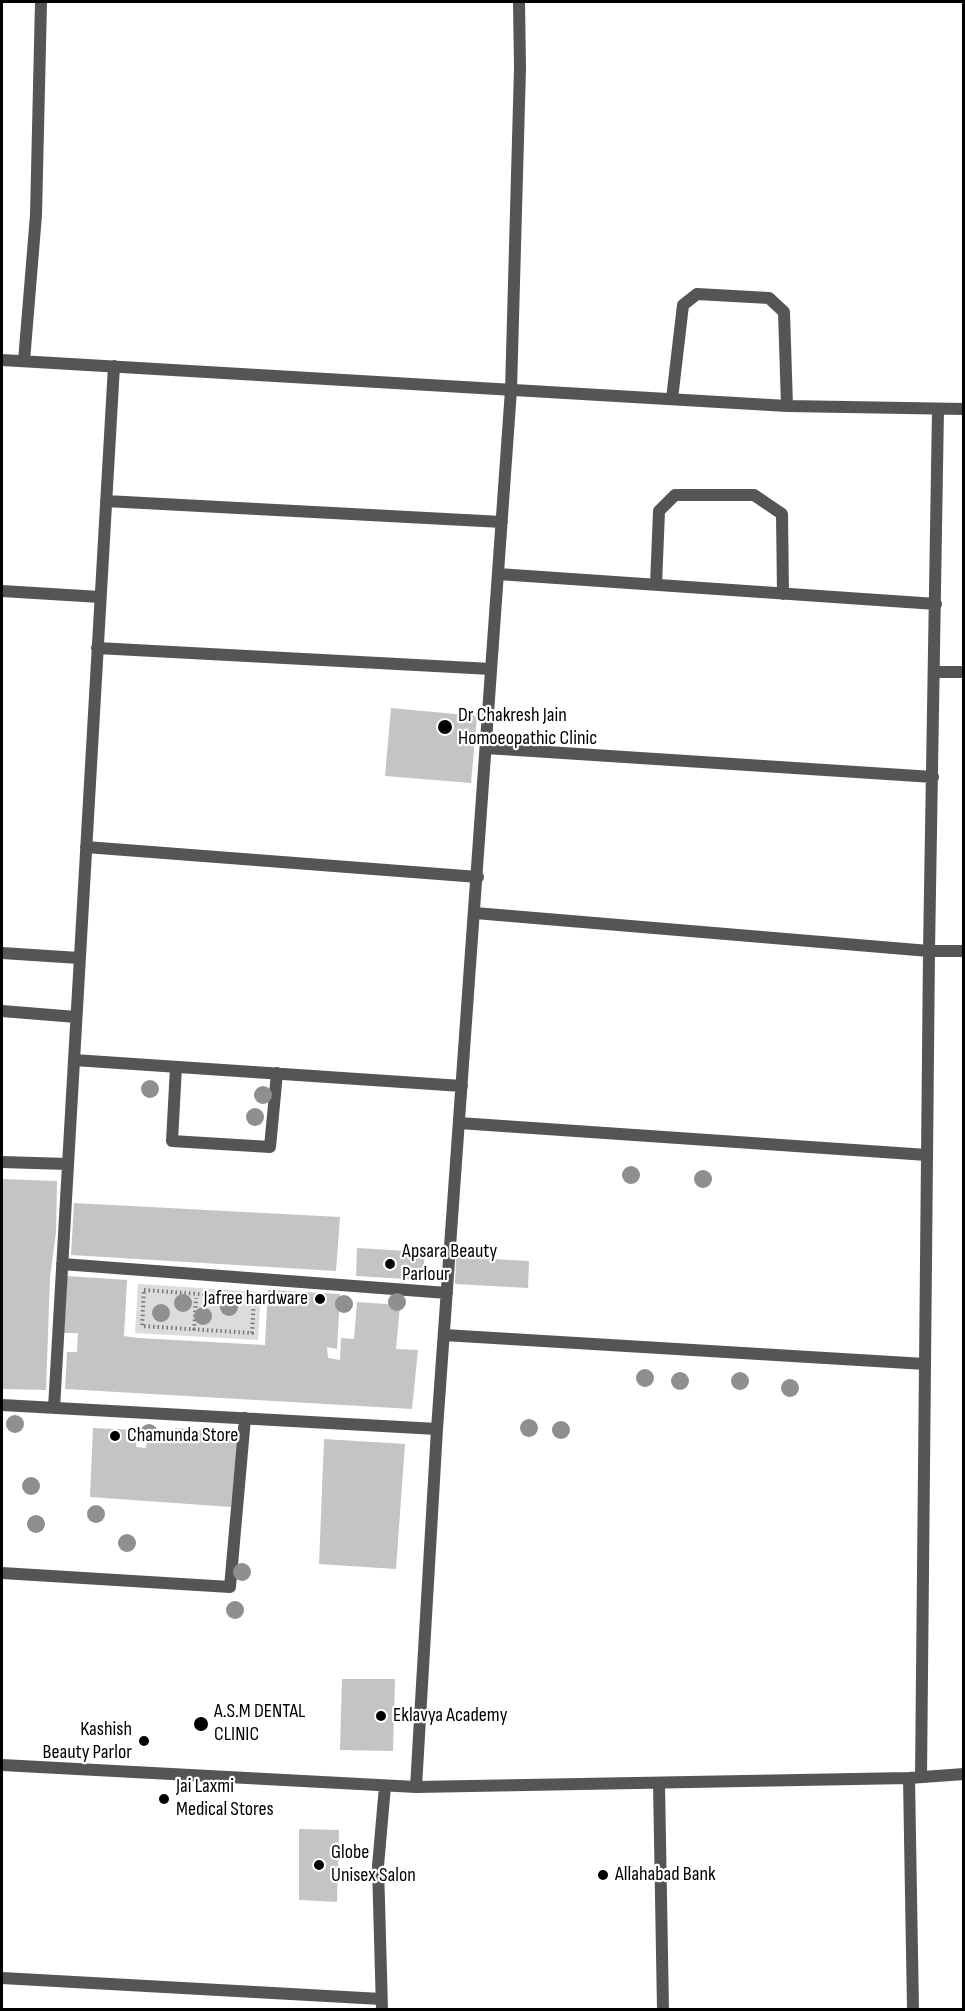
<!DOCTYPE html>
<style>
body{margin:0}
#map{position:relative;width:965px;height:2011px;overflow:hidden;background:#fff;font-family:"Sofia Sans Condensed",sans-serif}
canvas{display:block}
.frame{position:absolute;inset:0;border:3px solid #000;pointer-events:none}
</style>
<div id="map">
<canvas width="965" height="2011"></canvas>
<div class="frame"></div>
</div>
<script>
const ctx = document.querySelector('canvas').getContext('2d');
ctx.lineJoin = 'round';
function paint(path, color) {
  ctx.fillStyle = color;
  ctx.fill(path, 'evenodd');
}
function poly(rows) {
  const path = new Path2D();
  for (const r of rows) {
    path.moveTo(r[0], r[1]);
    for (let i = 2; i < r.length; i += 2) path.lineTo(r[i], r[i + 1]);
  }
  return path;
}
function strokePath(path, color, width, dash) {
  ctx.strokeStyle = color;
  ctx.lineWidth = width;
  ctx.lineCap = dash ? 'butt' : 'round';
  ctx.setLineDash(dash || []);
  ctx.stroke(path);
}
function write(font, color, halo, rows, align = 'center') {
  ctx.font = font + ' "Sofia Sans Condensed",sans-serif';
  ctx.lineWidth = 4.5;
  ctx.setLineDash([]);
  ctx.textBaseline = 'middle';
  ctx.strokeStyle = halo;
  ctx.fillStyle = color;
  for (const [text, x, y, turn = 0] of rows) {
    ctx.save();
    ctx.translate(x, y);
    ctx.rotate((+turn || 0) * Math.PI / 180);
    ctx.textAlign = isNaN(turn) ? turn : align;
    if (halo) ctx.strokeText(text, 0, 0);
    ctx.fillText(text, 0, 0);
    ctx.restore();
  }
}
paint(poly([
 [138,1284,261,1292,258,1340,135,1333]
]), '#dcdcdc');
paint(poly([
 [391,708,477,716,471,783,385,776],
 [2,1179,57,1181,56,1232,50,1277,46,1390,2,1389],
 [74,1203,340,1217,336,1271,71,1255],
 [357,1248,425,1252,423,1280,356,1276],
 [456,1257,529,1261,528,1288,455,1284],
 [67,1276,127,1280,124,1336,138,1338,265,1345,268,1290,340,1294,337,1349,327,1347,328,1358,340,1360,341,1338,354,1339,357,1302,400,1305,396,1349,418,1350,412,1409,65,1389,67,1352,77,1352,78,1333,64,1333],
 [93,1428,137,1430,136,1447,146,1448,147,1441,173,1443,175,1428,238,1434,231,1507,90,1497],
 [324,1439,405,1444,396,1569,319,1564],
 [342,1679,395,1679,393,1751,340,1750],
 [299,1829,339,1830,337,1902,299,1900]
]), '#c4c4c4');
strokePath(poly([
 [144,1290,254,1298,252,1333,142,1326,144,1290],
 [194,1330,196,1298]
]), '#777', 4, [1.5, 3]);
strokePath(poly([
 [2,360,787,406,964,409],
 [24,361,36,215,41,2],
 [672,399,683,305,697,294,769,298,784,312,787,406],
 [106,501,502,522],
 [498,574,936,604],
 [656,585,659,511,675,495,754,495,782,514,783,594],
 [2,591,100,597],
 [97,648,491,669],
 [935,672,964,672],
 [486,748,933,777],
 [86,847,478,877],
 [475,913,929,951,964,951],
 [2,953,79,958],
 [2,1011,76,1017],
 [74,1060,462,1086],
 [176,1067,172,1141,270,1147,277,1073],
 [459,1123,927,1155],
 [2,1162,67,1164],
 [62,1264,447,1293],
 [444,1335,925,1364],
 [2,1405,437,1429],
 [54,1408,114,366],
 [2,1573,230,1587,245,1418],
 [2,1765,416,1787,909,1778,964,1774],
 [921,1777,929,951,938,409],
 [909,1778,913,2010],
 [659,1783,663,2010],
 [416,1787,437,1429,511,390,520,68,519,2],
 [2,1978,381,1999],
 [382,2010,378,1866,385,1786]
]), '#555', 12);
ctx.fillStyle = '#8f8f8f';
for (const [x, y] of [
 [150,1089],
 [263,1095],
 [255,1117],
 [631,1175],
 [703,1179],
 [397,1302],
 [183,1303],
 [344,1304],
 [229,1307],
 [161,1313],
 [203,1316],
 [645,1378],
 [680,1381],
 [740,1381],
 [790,1388],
 [15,1424],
 [529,1428],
 [561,1430],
 [149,1433],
 [31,1486],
 [96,1514],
 [36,1524],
 [127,1543],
 [242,1572],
 [235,1610]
]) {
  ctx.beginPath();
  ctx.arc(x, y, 9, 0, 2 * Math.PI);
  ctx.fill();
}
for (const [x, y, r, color] of [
 [445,727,8,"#000"],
 [390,1264,6,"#000"],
 [320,1299,6,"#000"],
 [115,1436,6,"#000"],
 [381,1716,6,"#000"],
 [201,1724,8,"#000"],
 [144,1741,6,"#000"],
 [164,1799,6,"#000"],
 [319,1865,6,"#000"],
 [603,1875,6,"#000"]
]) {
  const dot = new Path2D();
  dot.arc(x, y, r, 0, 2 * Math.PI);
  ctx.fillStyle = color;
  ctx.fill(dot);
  strokePath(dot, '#fff', 2);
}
write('20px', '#000', '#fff', [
 ["Dr Chakresh Jain",458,716],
 ["Homoeopathic Clinic",458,739],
 ["Apsara Beauty",402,1252],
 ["Parlour",402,1275],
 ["Jafree hardware",308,1299,"right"],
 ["Chamunda Store",127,1436],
 ["A.S.M DENTAL",214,1712],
 ["CLINIC",214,1735],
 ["Eklavya Academy",393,1716],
 ["Kashish",132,1730,"right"],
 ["Beauty Parlor",132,1753,"right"],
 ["Jai Laxmi",176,1787],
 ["Medical Stores",176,1810],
 ["Globe",331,1853],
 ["Unisex Salon",331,1876],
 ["Allahabad Bank",615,1875]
], 'left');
</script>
